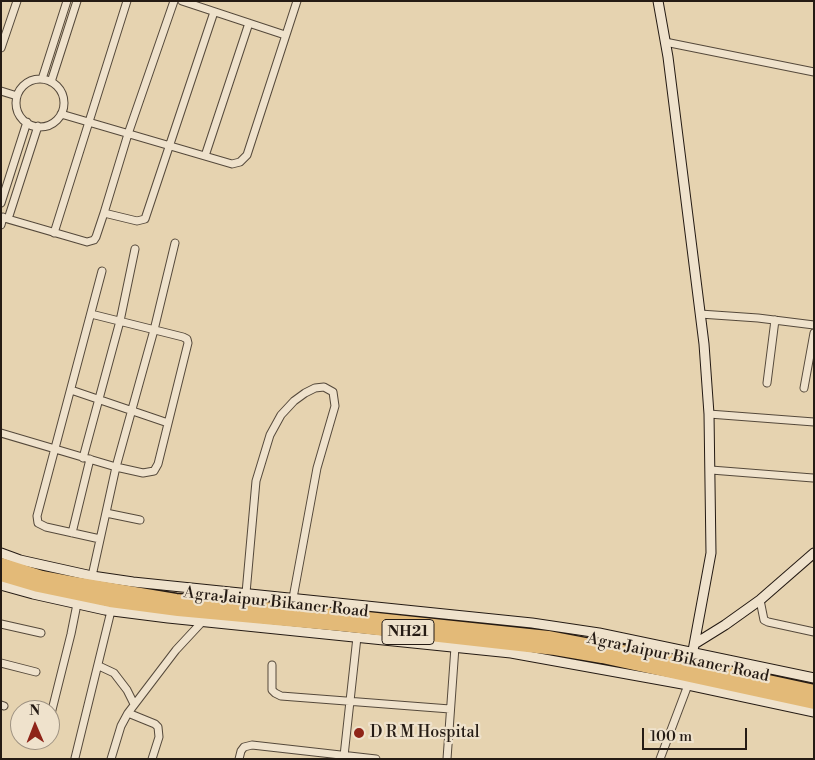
<!DOCTYPE html>
<style>
body{margin:0}
#map{position:relative;width:815px;height:760px;overflow:hidden;background:#e6d3b0;font-family:"Libre Bodoni",serif}
canvas{display:block}
.frame{position:absolute;inset:0;border:2px solid #251b14;pointer-events:none}
.north{position:absolute;left:10px;top:700px;width:50px;height:50px;box-sizing:border-box;background:#efe2cc;border:1px solid #9e9282;border-radius:50%;rotate:359deg;font-size:14px;font-weight:700;line-height:20px;text-align:center;color:#251b14}
.north::after{content:'';display:block;margin:auto;width:18px;height:22px;background:#8f2418;clip-path:polygon(50% 0,100% 100%,50% 72%,0 100%)}
.scale{position:absolute;left:642px;top:728px;width:105px;height:22px;box-sizing:border-box;border:2px solid #251b14;border-top:0;padding-left:6px;font-size:15px;line-height:18px;white-space:nowrap;color:#251b14;-webkit-text-stroke:4px #efe2cc;paint-order:stroke}
</style>
<div id="map">
<canvas width="815" height="760"></canvas>
<div class="frame"></div>
<div class="north">N</div>
<div class="scale">100 m</div>
</div>
<script>
const ctx = document.querySelector('canvas').getContext('2d');
ctx.lineJoin = 'round';
function poly(rows) {
  const path = new Path2D();
  for (const r of rows) {
    if (r.length === 3) {
      path.moveTo(r[0] + r[2], r[1]);
      path.arc(r[0], r[1], r[2], 0, 2 * Math.PI);
      continue;
    }
    path.moveTo(r[0], r[1]);
    for (let i = 2; i < r.length; i += 2) path.lineTo(r[i], r[i + 1]);
  }
  return path;
}
function strokePath(path, color, width, dash) {
  ctx.strokeStyle = color;
  ctx.lineWidth = width;
  ctx.lineCap = dash ? 'butt' : 'round';
  ctx.setLineDash(dash || []);
  ctx.stroke(path);
}
function write(font, color, halo, rows, align = 'center') {
  ctx.font = font + ' "Libre Bodoni",serif';
  ctx.lineWidth = 4.5;
  ctx.setLineDash([]);
  ctx.textBaseline = 'middle';
  ctx.strokeStyle = halo;
  ctx.fillStyle = color;
  for (const [text, x, y, turn = 0] of rows) {
    ctx.save();
    ctx.translate(x, y);
    ctx.rotate((+turn || 0) * Math.PI / 180);
    ctx.textAlign = isNaN(turn) ? turn : align;
    if (halo) ctx.strokeText(text, 0, 0);
    ctx.fillText(text, 0, 0);
    ctx.restore();
  }
}
const street = poly([
 [182,1,285,35],
 [665,42,814,72],
 [1,48,17,1],
 [42,79,67,1],
 [40,103,24],
 [51,82,77,1],
 [1,91,17,96],
 [61,114,232,164,240,162,247,155,297,1],
 [205,156,249,23],
 [1,203,27,122],
 [104,213,128,134,174,1],
 [1,217,87,242,94,240,96,237,104,213,137,221,145,219,214,12],
 [8,219,38,126],
 [1,225,3,217],
 [54,233,127,1],
 [700,314,758,318,814,325],
 [767,383,775,320],
 [804,388,814,333],
 [71,390,168,423],
 [709,414,814,422],
 [1,433,116,467,143,473,154,471,158,464,188,343,187,339,183,337,91,314],
 [83,458,120,321,135,249],
 [711,470,813,478],
 [106,513,140,520],
 [72,533,90,459],
 [100,539,46,527,38,523,37,516,102,271],
 [92,576,116,467,154,330,175,243],
 [246,593,256,481,270,435,281,415,294,401,305,393,315,388,324,387,333,392,335,406,317,468,293,598],
 [760,600,764,620,768,622,814,632],
 [1,624,41,633],
 [1,663,36,672],
 [272,665,272,690,275,693,281,696,450,709],
 [99,666,114,673,127,690,134,704],
 [1,705,4,706],
 [128,713,155,724,158,727,159,737,152,759],
 [50,718,71,634,77,604],
 [344,756,357,637],
 [75,758,111,611],
 [111,759,121,726,128,713,176,650,202,622],
 [239,759,241,751,244,747,252,745,376,759],
 [447,759,455,647],
 [660,759,688,685]
]);
const secondary = poly([
 [658,1,668,57,704,344,709,414,711,553,692,656],
 [1,553,20,560,92,576,133,582,532,623,599,633,814,678],
 [1,585,33,594,105,610,168,618,511,653,688,685,814,712],
 [696,643,725,625,760,600,814,553]
]);
const highway = poly([
 [1,564,42,577,74,583,176,600,339,615,548,637,690,664,814,691],
 [1,575,38,586,110,601,178,610,341,625,555,649,602,657,814,703]
]);
strokePath(street, '#55493b', 9);
strokePath(secondary, '#251b14', 11);
strokePath(highway, '#251b14', 15);
strokePath(street, '#efe2cc', 7);
strokePath(secondary, '#efe2cc', 9);
strokePath(highway, '#e3ba78', 12);
for (const [x, y, r, color] of [
 [359,733,6,"#8f2418"]
]) {
  const dot = new Path2D();
  dot.arc(x, y, r, 0, 2 * Math.PI);
  ctx.fillStyle = color;
  ctx.fill(dot);
  strokePath(dot, '#efe2cc', 2);
}
for (const [x, y, w] of [
 [408,632,52]
]) {
  const box = new Path2D();
  box.roundRect(x - w / 2, y - 12.5, w, 25, 4);
  ctx.fillStyle = '#efe2cc';
  ctx.fill(box);
  strokePath(box, '#251b14', 1);
}
write('bold 15px', '#251b14', null, [
 ["NH21",408,632]
]);
write('16px', '#251b14', '#efe2cc', [
 ["Agra Jaipur Bikaner Road",276,603,6],
 ["Agra Jaipur Bikaner Road",678,658,12]
]);
write('16px', '#251b14', '#efe2cc', [
 ["D R M Hospital",370,733]
], 'left');
</script>
